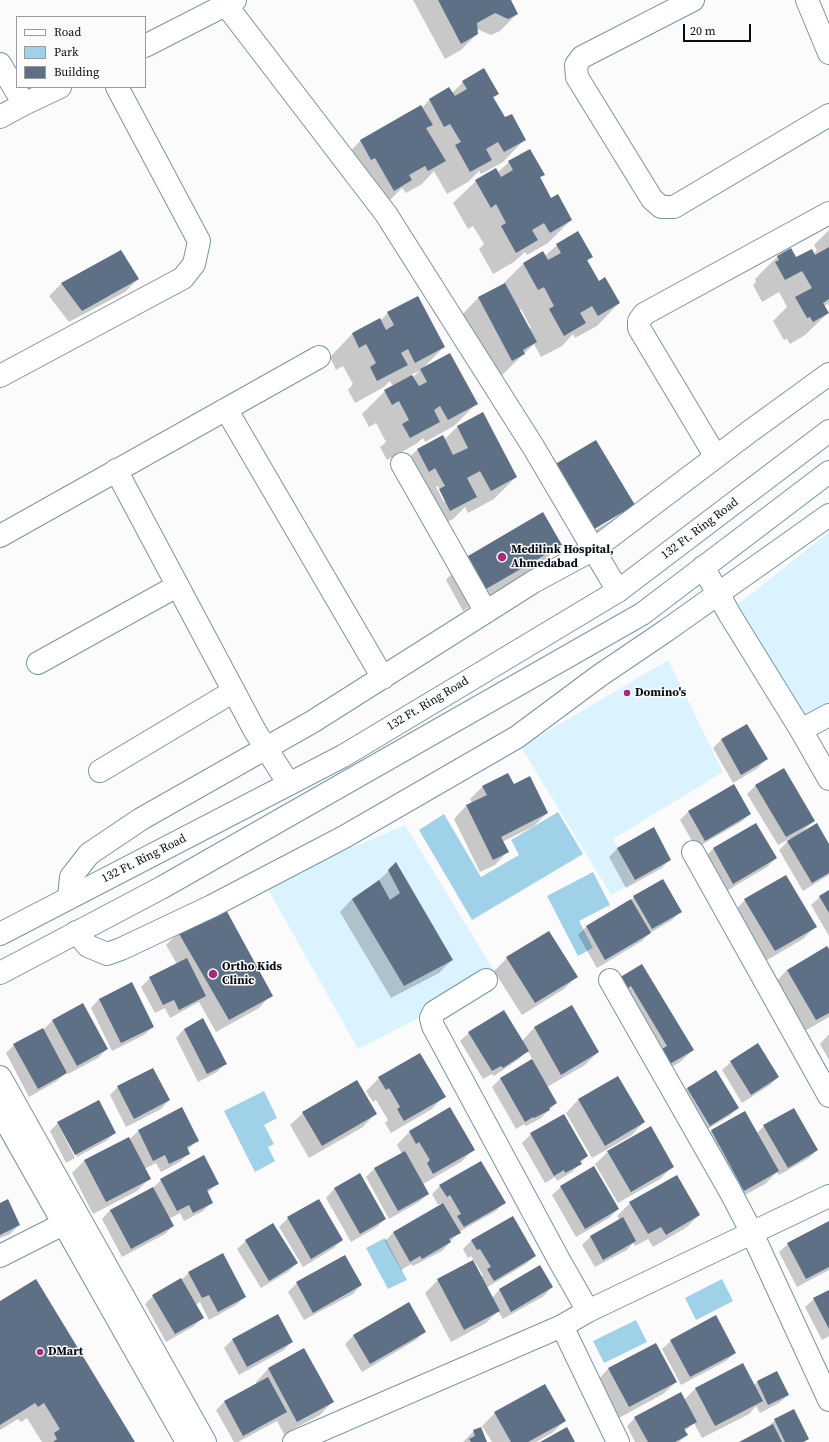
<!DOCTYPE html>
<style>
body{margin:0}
#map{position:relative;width:829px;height:1442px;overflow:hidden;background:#fbfbfb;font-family:"Source Serif 4",serif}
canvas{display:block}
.legend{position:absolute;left:16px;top:16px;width:130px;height:72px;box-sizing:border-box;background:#fbfbfb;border:1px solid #989c9e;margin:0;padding:5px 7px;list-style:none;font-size:12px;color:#040e13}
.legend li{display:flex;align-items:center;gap:8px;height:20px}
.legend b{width:20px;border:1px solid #989c9e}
.scale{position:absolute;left:683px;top:24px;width:68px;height:18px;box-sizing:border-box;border:2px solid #040e13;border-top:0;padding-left:5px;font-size:12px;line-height:14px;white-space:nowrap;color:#040e13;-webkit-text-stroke:3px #fbfbfb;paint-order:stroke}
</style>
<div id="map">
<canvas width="829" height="1442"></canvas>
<ul class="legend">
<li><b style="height:5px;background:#fff"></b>Road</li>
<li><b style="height:11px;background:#9fd2e9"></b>Park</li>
<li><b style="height:11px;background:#5e7085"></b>Building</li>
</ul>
<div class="scale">20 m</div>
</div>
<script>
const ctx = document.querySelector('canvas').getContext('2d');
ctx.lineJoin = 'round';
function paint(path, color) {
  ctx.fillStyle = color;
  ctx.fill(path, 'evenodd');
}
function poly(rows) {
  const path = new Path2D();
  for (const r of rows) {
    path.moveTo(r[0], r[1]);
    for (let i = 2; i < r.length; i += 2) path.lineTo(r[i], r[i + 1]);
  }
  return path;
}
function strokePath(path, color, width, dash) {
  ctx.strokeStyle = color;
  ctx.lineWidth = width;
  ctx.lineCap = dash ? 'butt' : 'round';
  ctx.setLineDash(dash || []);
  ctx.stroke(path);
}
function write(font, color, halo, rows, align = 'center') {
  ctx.font = font + ' "Source Serif 4",serif';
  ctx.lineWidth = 3;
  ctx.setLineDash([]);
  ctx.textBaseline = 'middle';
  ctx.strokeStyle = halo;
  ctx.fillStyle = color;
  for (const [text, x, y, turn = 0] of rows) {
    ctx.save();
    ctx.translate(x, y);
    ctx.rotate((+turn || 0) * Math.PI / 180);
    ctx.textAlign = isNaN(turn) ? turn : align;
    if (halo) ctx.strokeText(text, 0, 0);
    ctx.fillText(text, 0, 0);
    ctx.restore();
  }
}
paint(poly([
 [829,532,829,703,790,724,734,607],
 [668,660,723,772,613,839,634,882,611,895,521,747],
 [405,825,498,977,358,1049,265,884]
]), '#dbf3fe');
paint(poly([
 [558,812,583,854,472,920,419,830,444,814,481,877,519,855,511,840],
 [593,872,610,905,579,921,593,948,578,956,547,896],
 [264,1091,277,1118,264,1125,274,1144,268,1147,275,1161,255,1172,224,1111],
 [385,1238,407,1280,388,1289,366,1248],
 [722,1279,733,1301,696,1320,685,1298],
 [636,1320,647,1342,604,1363,593,1341]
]), '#9fd2e9');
paint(poly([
 [413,0,510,0,517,14,500,31,491,35,477,29,477,34,461,50,445,59],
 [463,82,498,94,493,98,505,119,525,139,503,162,481,174,479,171,468,182,447,194,434,171,422,184,406,193,402,188,388,202,338,164,360,141,421,106,422,108,429,100,449,89,452,93],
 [509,162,544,174,539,179,551,199,571,220,548,243,527,255,525,252,514,262,493,274,479,249,484,244,473,226,468,229,453,203,476,181,497,173],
 [829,230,829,306,828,303,824,307,828,313,805,335,790,344,787,339,784,340,773,321,787,307,779,292,762,302,753,285,756,282,755,279,777,257,790,249,795,259,814,254,817,250,814,245],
 [557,245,591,257,587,262,599,282,619,303,597,326,575,338,573,334,562,346,541,357,534,344,501,376,456,321,478,298,501,286,523,264,545,256],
 [521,309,531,328,529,330,518,311],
 [121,252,138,279,125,292,69,322,49,296,61,284],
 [388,313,444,347,423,368,476,404,454,426,425,442,423,438,416,444,387,460,380,447,386,442,376,423,369,427,362,414,385,391,393,387,390,381,384,387,355,403,348,390,353,384,343,366,336,370,330,357,352,334,380,321],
 [419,371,412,378,411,375],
 [483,413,516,477,494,499,468,513,465,507,453,519,427,533,417,513,422,507,413,490,406,493,395,472,417,450,444,440,457,427],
 [438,486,446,501,444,502,436,487],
 [553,466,633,505,621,518,578,543],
 [620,513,620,515,587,535,586,533],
 [542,514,560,545,538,567,463,611,446,580,468,557],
 [747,725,766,759,758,768,733,783,713,748,721,740],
 [756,785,814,821,802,832,829,846,829,875,803,891,779,850,791,838,778,845,747,794],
 [483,786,513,786,547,813,534,826,502,842,507,852,495,865,480,872,454,819,466,806,472,803,470,799],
 [734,786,750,814,741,822,696,848,680,820,688,812],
 [756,824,776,858,767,867,725,892,705,857,713,849],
 [653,828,670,859,662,868,626,888,609,857,617,849],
 [396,864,452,960,439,973,391,998,340,912,352,899,376,883],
 [829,891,829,936,811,905,820,897],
 [634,897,680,912,672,920,650,933,642,941,597,968,578,935,586,927,629,902],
 [745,900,816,926,803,939,762,963,732,913],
 [179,932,271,995,259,1008,216,1032,199,1002,170,1018,165,1008,155,1013,141,987,150,978,177,964,166,945],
 [549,932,576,977,564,989,522,1015,494,971,507,958],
 [829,951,829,1017,803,1032,775,983,787,970],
 [641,965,693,1050,680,1062,656,1077,605,992],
 [132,984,153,1027,144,1035,112,1051,91,1008,99,999],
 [572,1007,598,1052,585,1065,547,1087,556,1103,541,1118,526,1126,524,1124,516,1129,492,1087,500,1079,533,1060,527,1050,519,1059,494,1076,492,1074,483,1079,460,1041,469,1033,522,1041,534,1028],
 [53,1020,107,1049,98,1058,68,1074,67,1072,57,1081,29,1097,6,1053,14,1045,43,1030],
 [203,1020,226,1063,217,1072,198,1082,176,1038,184,1029],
 [828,1035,829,1035,829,1060,820,1044],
 [758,1045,778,1077,770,1085,742,1103,722,1070,731,1062],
 [618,1077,644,1122,632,1135,592,1158,566,1113,578,1100],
 [379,1078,444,1096,432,1109,391,1133,385,1123,388,1120,376,1100,373,1102,366,1091],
 [118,1087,169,1100,161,1109,126,1127,110,1095],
 [687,1088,738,1108,729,1116,701,1133,679,1097],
 [182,1109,198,1140,187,1150,188,1154,180,1162,161,1172,156,1163,144,1169,149,1179,137,1191,93,1214,72,1173,85,1160,129,1140,138,1131],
 [450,1109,474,1149,461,1162,423,1184,428,1194,419,1202,389,1219,366,1177,374,1169,402,1154,397,1145,409,1132],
 [745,1112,757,1133,764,1126,817,1150,809,1158,779,1175,777,1172,765,1184,732,1202,699,1143,711,1131],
 [303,1113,375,1114,363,1127,309,1158,290,1125],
 [58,1123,115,1133,106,1141,77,1157,60,1124,58,1124,75,1158,66,1163,50,1131],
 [531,1134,587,1156,572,1172,557,1181,555,1177,545,1183,522,1143],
 [608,1152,673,1166,660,1179,618,1203,595,1164],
 [360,1174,385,1219,377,1227,351,1242,326,1198,334,1189],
 [677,1176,699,1215,687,1227,653,1247,648,1239,635,1246,633,1243,627,1250,595,1267,582,1245,591,1236,620,1220,617,1216,630,1203],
 [161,1180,218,1183,207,1193,212,1202,203,1211,184,1221,180,1213,169,1219,173,1226,165,1234,122,1257,102,1219,110,1210,152,1189],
 [440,1186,504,1202,496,1211,459,1232,442,1251,413,1266,411,1264,401,1270,385,1241,393,1233,442,1205,441,1203,438,1205,432,1194],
 [561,1187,618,1209,609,1218,576,1237,552,1195],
 [319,1200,342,1240,334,1248,303,1267,279,1227,288,1218],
 [0,1204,19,1225,10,1234,0,1238],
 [512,1217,535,1256,526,1264,486,1288,492,1298,499,1290,540,1266,552,1287,544,1296,503,1319,498,1311,486,1323,451,1342,425,1293,438,1280,481,1277,483,1275,471,1256,468,1258,463,1249,471,1241],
 [829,1223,829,1270,797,1287,779,1252,788,1244],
 [246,1241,297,1263,288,1272,261,1288,237,1249],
 [345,1256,361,1285,353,1294,304,1320,288,1292,297,1283],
 [189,1273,245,1297,236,1305,209,1320,200,1302,195,1305,203,1318,194,1326,166,1342,145,1304,153,1296,181,1280],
 [829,1291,829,1336,822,1340,805,1307,814,1299],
 [0,1302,134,1442,42,1442,27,1418,21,1422,18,1419,0,1430],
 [277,1315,292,1341,284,1350,239,1375,224,1348,232,1340],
 [424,1332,416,1340,362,1372,345,1344,354,1335],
 [671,1341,735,1353,726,1361,681,1385,662,1349],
 [655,1344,676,1382,663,1394,617,1419,596,1382,608,1369],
 [304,1350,332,1402,320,1415,284,1434,277,1421,238,1442,234,1442,216,1410,225,1401,257,1384,256,1382,268,1369],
 [777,1372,788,1395,779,1403,760,1413,756,1406,749,1414,702,1438,694,1423,685,1431,687,1435,679,1442,635,1442,627,1426,635,1418,684,1400,696,1388,754,1385,757,1382],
 [495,1413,565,1421,552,1433,536,1442,492,1442,482,1426],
 [775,1420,808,1439,804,1442,741,1442,766,1429],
 [474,1431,486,1442,463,1442]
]), '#0003');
paint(poly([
 [438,0,511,0,518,14,508,19,495,13,477,23,478,34,461,44],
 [484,68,499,94,493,97,505,117,512,114,526,140,504,152,498,142,486,149,492,160,470,172,455,145,461,142,450,124,444,127,429,99,449,87,455,96,467,89,462,81],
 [421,105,433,125,426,128,446,161,428,171,425,166,409,175,412,180,394,191,375,158,371,160,360,140],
 [530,149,545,175,540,177,551,198,558,194,572,220,550,233,544,223,532,230,538,240,516,253,501,226,506,223,496,204,491,208,475,180,496,168,501,177,513,170,508,161],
 [578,231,593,257,587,260,599,281,605,277,620,303,598,316,592,306,580,313,586,323,564,336,549,309,554,306,544,287,538,290,523,263,543,251,548,260,561,253,556,244],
 [829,247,829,299,823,303,829,313,813,322,810,317,807,318,795,297,812,288,802,271,785,280,775,262,779,260,777,256,791,248,796,257,812,249,815,255],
 [121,250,139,279,82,311,61,283],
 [505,283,537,342,523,350,525,354,512,361,478,297],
 [418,296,445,347,415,363,408,349,401,353,408,365,377,381,370,367,376,363,366,344,359,348,352,333,380,318,386,330,394,325,387,312],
 [450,353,478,404,448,420,440,406,434,410,440,422,410,438,402,424,409,420,399,401,392,405,384,390,412,375,419,386,427,382,420,369],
 [483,412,517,477,491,491,480,471,467,478,477,497,450,511,439,489,445,486,435,468,429,472,417,449,443,435,453,455,468,448,457,426],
 [596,440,635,505,591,531,552,466],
 [543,512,562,545,486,589,468,556],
 [747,724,768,759,741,775,721,739],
 [784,768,815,821,786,837,755,785],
 [508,773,514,784,530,776,548,813,501,837,509,852,493,860,466,805,487,795,482,786],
 [734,784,751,814,705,841,688,811],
 [756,823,777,858,733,884,713,848],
 [817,823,829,844,829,873,812,883,787,841],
 [654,827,671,860,635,880,617,848],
 [396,862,453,960,404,986,352,899,379,880,390,900,400,893,388,870],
 [786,875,817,927,775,951,744,899],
 [663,879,682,912,652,929,633,896],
 [829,890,829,913,819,896],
 [631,899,651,933,605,960,586,926],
 [224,906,273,996,229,1020,178,932],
 [549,931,578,977,535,1003,506,957],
 [827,946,829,949,829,1013,816,1020,787,970],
 [187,958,206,996,179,1010,174,1000,163,1005,149,977],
 [642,964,694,1050,668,1065,660,1050,667,1046,631,986,624,991,617,979],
 [132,982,154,1027,121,1043,99,999],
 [83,1003,108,1049,77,1066,52,1020],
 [572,1005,599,1052,561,1075,534,1027],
 [504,1010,529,1051,503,1068,501,1066,492,1071,468,1032],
 [203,1018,227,1064,207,1074,184,1029],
 [43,1028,67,1073,38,1089,13,1044],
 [758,1043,779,1077,751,1095,730,1061],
 [420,1053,446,1097,404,1121,397,1109,400,1107,389,1088,386,1090,378,1077],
 [532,1059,557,1103,549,1108,550,1110,534,1118,533,1117,525,1122,500,1078],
 [153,1068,170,1100,134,1119,117,1086],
 [716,1070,739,1108,710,1126,687,1088],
 [618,1076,645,1122,605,1146,578,1099],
 [357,1080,377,1114,322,1146,302,1112],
 [99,1100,116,1133,75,1155,57,1122],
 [182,1107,199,1141,187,1147,190,1154,169,1164,165,1155,153,1161,138,1130],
 [450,1107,475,1150,433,1174,427,1163,430,1160,419,1142,416,1144,409,1131],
 [794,1108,818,1150,788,1168,763,1125],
 [745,1111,779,1171,744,1191,711,1130],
 [564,1114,588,1156,580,1161,582,1164,565,1173,564,1170,554,1176,530,1133],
 [651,1126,674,1167,631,1192,607,1151],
 [129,1137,151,1179,106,1202,84,1160],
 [405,1151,429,1194,398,1211,374,1168],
 [204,1155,219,1184,207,1190,213,1203,193,1213,189,1205,177,1211,160,1179],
 [481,1161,506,1203,464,1227,457,1216,461,1214,450,1195,447,1197,439,1185],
 [594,1166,619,1209,585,1229,560,1186],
 [360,1173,386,1219,360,1234,334,1188],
 [677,1175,700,1215,666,1235,661,1227,648,1234,629,1202],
 [153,1187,174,1226,131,1249,110,1210],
 [8,1199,20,1225,0,1235,0,1203],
 [319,1199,343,1240,311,1259,287,1217],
 [443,1203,461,1233,449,1239,451,1242,422,1259,420,1256,410,1262,393,1232],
 [513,1216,536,1256,494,1281,487,1269,491,1267,480,1249,477,1250,471,1240],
 [623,1217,636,1241,603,1260,590,1236],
 [829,1221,829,1267,806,1279,787,1243],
 [273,1223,298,1263,269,1281,245,1240],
 [223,1253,246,1297,218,1312,209,1295,202,1298,188,1272],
 [345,1255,362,1285,313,1313,296,1282],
 [473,1260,500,1311,464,1330,437,1279],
 [540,1265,553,1287,511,1312,499,1289],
 [181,1278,204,1318,175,1334,152,1295],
 [36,1279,135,1442,53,1442,57,1439,54,1433,60,1429,44,1403,38,1407,35,1403,0,1425,0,1301],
 [829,1290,829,1329,813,1298],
 [409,1302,426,1332,370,1364,353,1335],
 [278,1314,293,1342,247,1367,232,1339],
 [716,1315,736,1353,690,1377,670,1340],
 [656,1343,677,1382,629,1407,608,1368],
 [304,1348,334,1402,297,1422,268,1368],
 [743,1363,763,1401,715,1426,695,1388],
 [777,1371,789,1395,768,1405,757,1381],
 [268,1377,287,1412,243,1436,224,1401],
 [545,1384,566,1421,528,1442,511,1442,494,1412],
 [681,1392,697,1422,684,1429,688,1435,675,1442,648,1442,634,1417],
 [794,1409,809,1439,803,1442,785,1442,774,1419],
 [773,1424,782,1442,739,1442],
 [481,1427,487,1442,471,1442,469,1439,475,1436,473,1430],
 [567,1427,575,1442,540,1442]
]), '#5e7085');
const minor = poly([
 [693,0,582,57,576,65,577,77,652,199,661,207,674,207,829,115],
 [807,0,829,53],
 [226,5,386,214,534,448,618,591],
 [145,46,235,0],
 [0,64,24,104,60,87],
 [0,117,24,104],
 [0,376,183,278,194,264,199,241,117,87],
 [226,409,383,678],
 [716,457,639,328,639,321,644,314,829,213],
 [402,464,486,612],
 [116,470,255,731,289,784],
 [0,536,319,357],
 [703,567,730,615,801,730,829,779],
 [38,663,177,586],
 [801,730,829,715],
 [100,771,234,691],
 [693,852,829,1096],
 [69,898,71,877,89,854,141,819,312,722,533,582,594,549,749,432,829,374],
 [76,932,88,946,107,954,121,949,212,906,344,837,517,737,599,676,667,630,829,515],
 [486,980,434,1012,431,1018,433,1026,559,1260,588,1311],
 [610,980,730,1191,752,1233,829,1400],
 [0,1077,205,1442],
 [0,1111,187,1442],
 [0,1256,77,1217],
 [562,1326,618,1442],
 [294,1442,562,1326,588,1311,829,1196]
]);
const major = poly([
 [0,934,343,756,618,591,829,431],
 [0,973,161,888,642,614,829,472]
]);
strokePath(minor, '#7896a4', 24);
strokePath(major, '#7896a4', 24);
strokePath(minor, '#fff', 22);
strokePath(major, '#fff', 22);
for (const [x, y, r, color] of [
 [502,557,5,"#a82a7c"],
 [627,693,4,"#a82a7c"],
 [213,974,5,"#a82a7c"],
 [40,1352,4,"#a82a7c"]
]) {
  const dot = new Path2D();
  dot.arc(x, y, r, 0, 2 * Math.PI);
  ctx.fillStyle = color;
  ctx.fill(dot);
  strokePath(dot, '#fbfbfb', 1.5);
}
write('12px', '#040e13', '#fbfbfb', [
 ["132 Ft. Ring Road",700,529,-37],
 ["132 Ft. Ring Road",428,704,-31],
 ["132 Ft. Ring Road",144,859,-27]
]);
write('bold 12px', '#040e13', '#fbfbfb', [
 ["Medilink Hospital,",511,550],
 ["Ahmedabad",511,564],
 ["Domino's",635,693],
 ["Ortho Kids",222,967],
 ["Clinic",222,981],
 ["DMart",48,1352]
], 'left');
</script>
